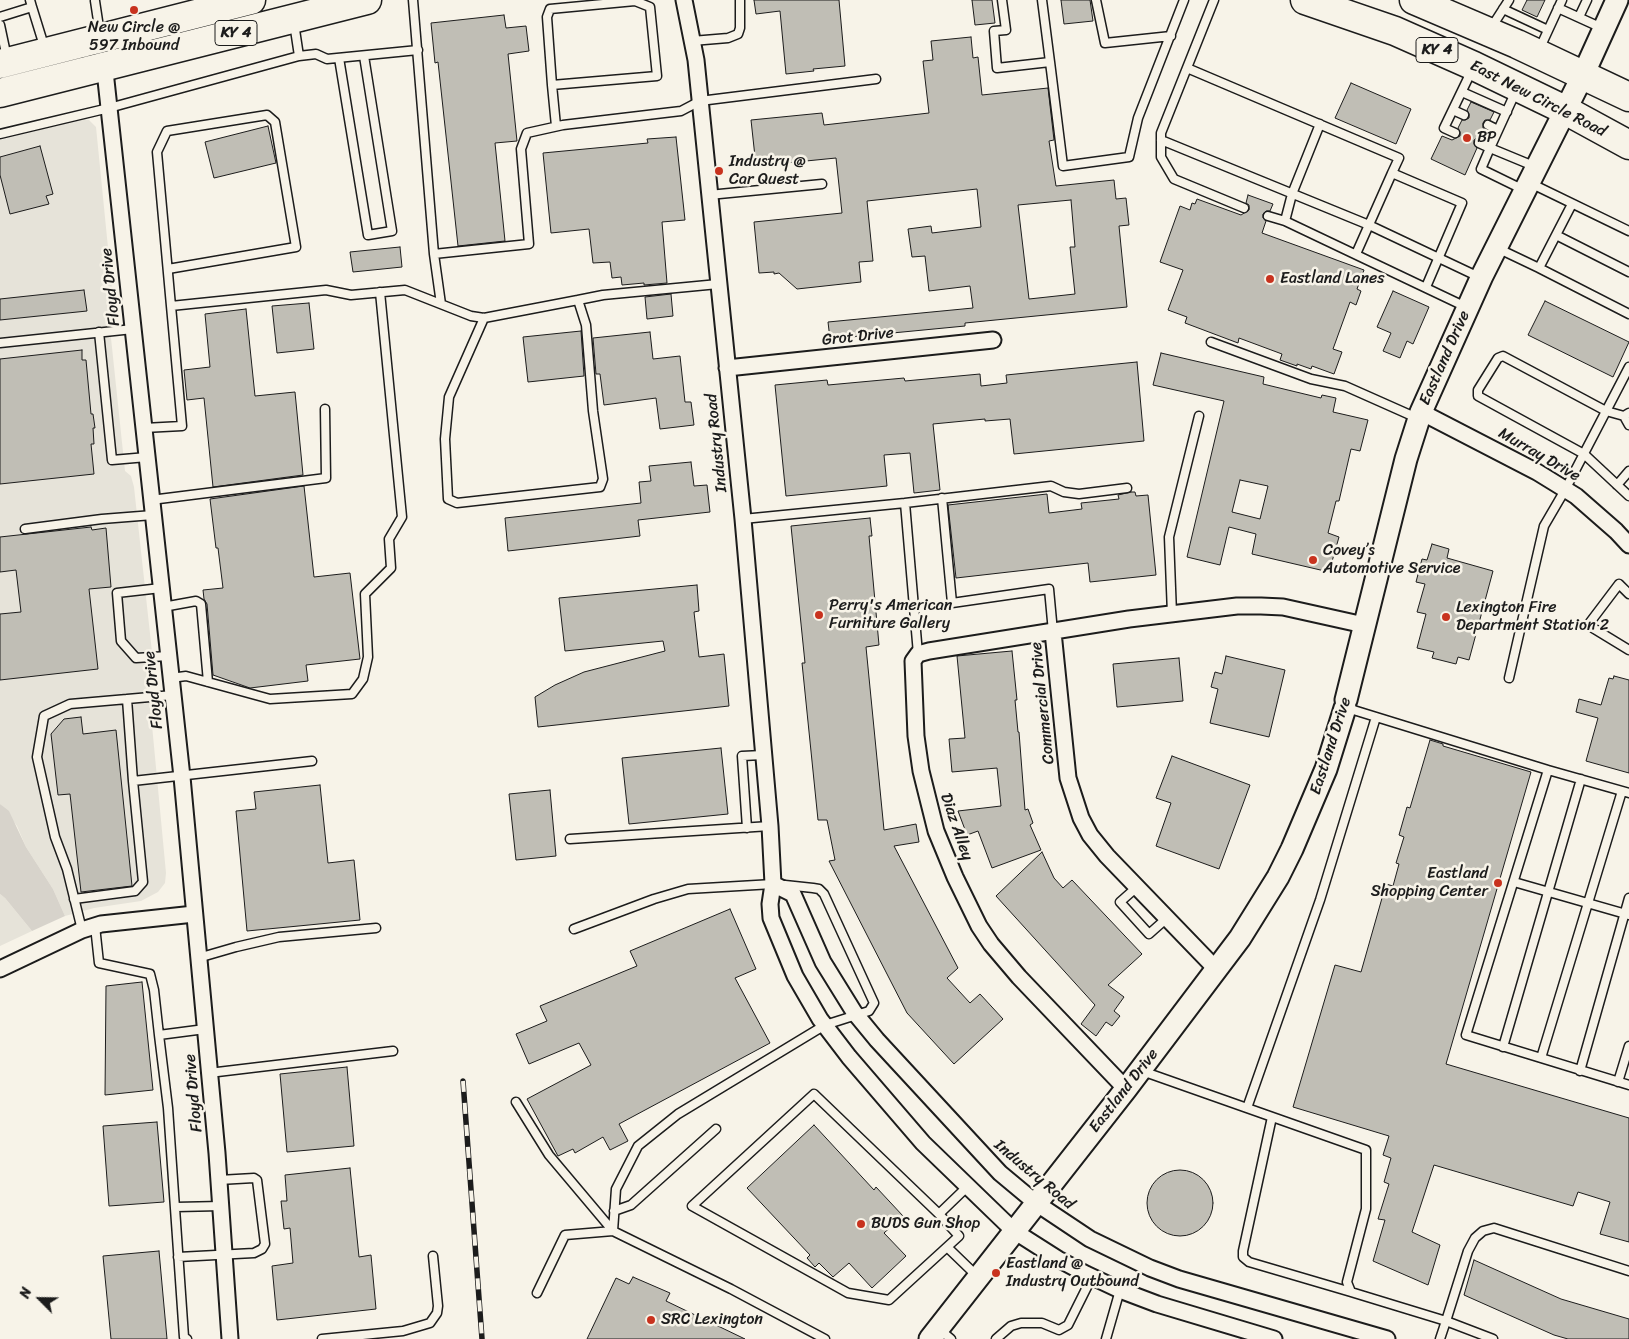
<!DOCTYPE html>
<meta charset="utf-8">
<style>
body{margin:0}
#map{position:relative;width:1629px;height:1339px;overflow:hidden;background:#f7f3e8;font-family:Sriracha,sans-serif}
canvas{display:block}
.north{position:absolute;left:15px;top:1274px;width:50px;height:50px;-webkit-text-stroke:4px #f7f3e8;paint-order:stroke;rotate:293deg;font-size:14px;font-weight:700;line-height:20px;text-align:center;color:#1c1c1c}
.north::after{content:'';display:block;margin:auto;width:18px;height:22px;background:#1c1c1c;clip-path:polygon(50% 0,100% 100%,50% 72%,0 100%)}
</style>
<div id="map">
<canvas width="1629" height="1339"></canvas>
<div class="north">N</div>
</div>
<script>
const ctx = document.querySelector('canvas').getContext('2d');
ctx.lineJoin = 'round';
function paint(path, color) {
  ctx.fillStyle = color;
  ctx.fill(path, 'evenodd');
}
function poly(rows) {
  const path = new Path2D();
  for (const r of rows) {
    if (r.length === 3) {
      path.moveTo(r[0] + r[2], r[1]);
      path.arc(r[0], r[1], r[2], 0, 2 * Math.PI);
      continue;
    }
    path.moveTo(r[0], r[1]);
    for (let i = 2; i < r.length; i += 2) path.lineTo(r[i], r[i + 1]);
  }
  return path;
}
function strokePath(path, color, width, dash) {
  ctx.strokeStyle = color;
  ctx.lineWidth = width;
  ctx.lineCap = dash ? 'butt' : 'round';
  ctx.setLineDash(dash || []);
  ctx.stroke(path);
}
function write(font, color, halo, rows, align = 'center') {
  ctx.font = font + ' Sriracha,sans-serif';
  ctx.lineWidth = 5;
  ctx.setLineDash([]);
  ctx.textBaseline = 'middle';
  ctx.strokeStyle = halo;
  ctx.fillStyle = color;
  for (const [text, x, y, turn = 0] of rows) {
    ctx.save();
    ctx.translate(x, y);
    ctx.rotate((+turn || 0) * Math.PI / 180);
    ctx.textAlign = isNaN(turn) ? turn : align;
    if (halo) ctx.strokeText(text, 0, 0);
    ctx.fillText(text, 0, 0);
    ctx.restore();
  }
}
paint(poly([
 [83,119,89,120,96,127,115,318,111,338,125,471,131,476,134,487,152,652,149,665,148,683,166,873,165,883,158,892,141,901,94,908,65,916,53,889,26,847,17,826,0,804,0,140],
 [0,894,5,898,32,931,0,946]
]), '#e6e3d9');
paint(poly([
 [0,804,9,811,26,847,53,889,65,916,32,931,5,898,0,894]
]), '#d7d3cb');
const building = poly([
 [754,0,839,0,845,66,813,69,814,71,786,74,780,11,756,14,754,0],
 [972,0,992,0,995,23,975,25,972,0],
 [1061,0,1090,0,1093,21,1064,24,1061,0],
 [1527,0,1545,0,1537,17,1522,10,1527,0],
 [504,15,506,28,526,26,529,51,508,54,517,141,495,143,505,241,458,246,438,62,435,63,431,23,504,15],
 [971,37,973,58,978,57,982,95,1048,88,1054,140,1049,141,1056,186,1114,180,1116,199,1126,198,1129,225,1119,226,1127,307,965,323,965,326,830,339,828,322,973,308,970,286,929,291,925,256,912,257,908,229,931,226,932,233,981,227,977,189,867,201,873,261,859,262,861,282,797,289,779,273,774,274,774,272,759,273,754,222,842,213,836,158,756,166,751,120,822,113,824,125,929,113,923,61,933,60,931,41,971,37],
 [1071,200,1075,247,1070,247,1075,294,1029,299,1018,205,1071,200],
 [1351,83,1411,109,1396,144,1335,118,1351,83],
 [1471,102,1494,112,1490,120,1485,120,1483,123,1483,128,1486,130,1482,138,1478,138,1474,140,1474,144,1477,148,1465,175,1431,159,1442,136,1452,140,1460,136,1460,132,1458,128,1462,120,1465,120,1469,118,1469,114,1467,110,1471,102],
 [268,126,276,163,214,178,205,142,268,126],
 [676,137,685,220,662,222,667,283,644,285,644,283,622,285,621,277,612,278,610,262,593,263,589,229,551,233,543,153,648,143,647,139,676,137],
 [40,146,53,194,46,196,49,204,10,214,0,175,0,157,40,146],
 [1248,195,1273,204,1270,211,1266,211,1263,214,1263,218,1266,221,1262,233,1364,270,1357,289,1361,291,1356,305,1350,302,1333,349,1342,352,1334,374,1312,366,1311,369,1297,364,1297,366,1280,360,1282,354,1239,338,1238,343,1185,323,1187,317,1168,310,1183,270,1160,262,1180,206,1190,210,1192,203,1195,204,1197,199,1241,215,1249,210,1249,205,1246,203,1248,195],
 [400,247,402,267,353,272,350,252,400,247],
 [84,290,87,311,0,320,0,299,84,290],
 [1393,291,1429,307,1413,344,1407,341,1400,358,1383,351,1391,333,1377,327,1393,291],
 [671,294,673,316,647,319,645,297,671,294],
 [1545,301,1629,342,1613,377,1528,335,1545,301],
 [309,303,314,349,277,353,272,306,309,303],
 [246,309,255,396,295,392,303,475,213,487,204,398,187,400,184,370,210,367,205,314,246,309],
 [581,331,584,376,528,382,523,337,581,331],
 [650,332,653,359,680,356,685,402,691,402,694,425,660,429,656,398,604,405,600,374,596,374,593,338,650,332],
 [82,350,82,360,86,360,91,414,93,414,95,428,93,428,94,444,91,444,94,474,0,484,0,359,82,350],
 [1161,353,1264,377,1263,384,1321,398,1322,395,1336,398,1333,412,1368,420,1360,451,1351,449,1339,501,1336,501,1328,533,1339,537,1329,572,1252,554,1256,534,1229,527,1220,565,1187,557,1224,401,1153,385,1161,353],
 [1240,480,1268,486,1260,519,1232,512,1240,480],
 [1137,362,1144,441,1014,454,1010,419,985,421,985,419,933,424,940,490,914,493,910,453,884,455,887,486,786,496,775,385,827,380,828,385,904,378,905,381,980,374,981,386,1007,383,1006,375,1137,362],
 [691,462,694,486,707,485,710,512,638,520,640,536,508,551,505,518,641,503,639,482,651,481,649,466,691,462],
 [304,486,314,577,350,573,360,659,306,665,308,681,250,688,213,675,207,604,204,599,203,590,223,588,218,548,216,548,210,499,304,486],
 [1131,492,1135,492,1136,496,1148,495,1156,575,1090,582,1088,563,956,578,948,505,1047,494,1049,513,1082,509,1081,503,1119,499,1118,495,1131,492],
 [870,518,872,536,869,536,879,645,866,647,884,830,916,824,919,842,894,846,958,968,947,978,970,1003,980,994,1003,1019,954,1064,907,1013,829,861,835,860,827,820,818,820,802,663,805,663,791,526,870,518],
 [91,527,92,530,106,528,111,587,89,589,98,669,0,680,0,614,21,612,16,570,0,572,0,537,91,527],
 [1432,544,1449,549,1447,558,1493,571,1469,660,1458,657,1456,664,1432,658,1434,652,1417,648,1426,614,1417,612,1425,584,1416,582,1422,559,1427,560,1432,544],
 [697,585,699,611,694,612,699,657,724,654,729,706,538,727,535,697,555,685,584,672,665,651,663,641,565,651,559,598,697,585],
 [1012,651,1017,700,1015,700,1018,732,1019,732,1025,810,1028,809,1033,823,1030,825,1041,850,992,868,978,831,967,835,958,811,1001,806,997,768,952,772,949,739,965,738,957,656,1012,651],
 [1226,656,1285,670,1269,737,1210,723,1218,689,1211,687,1215,672,1222,674,1226,656],
 [1179,658,1183,701,1117,707,1113,664,1179,658],
 [1614,676,1629,680,1629,773,1586,761,1598,718,1576,712,1579,699,1601,705,1609,678,1613,679,1614,676],
 [81,717,83,734,116,730,132,886,81,892,70,794,58,795,51,734,64,719,81,717],
 [1430,740,1443,744,1443,746,1531,772,1446,1064,1629,1118,1629,1242,1600,1234,1610,1202,1578,1192,1573,1206,1434,1165,1412,1232,1440,1245,1428,1285,1373,1261,1385,1220,1378,1219,1389,1184,1384,1182,1391,1158,1383,1155,1389,1136,1293,1107,1335,965,1361,972,1386,884,1393,886,1399,864,1396,863,1404,837,1399,835,1407,807,1410,808,1430,740],
 [721,748,728,814,629,824,622,758,721,748],
 [1172,756,1250,785,1219,869,1156,846,1171,803,1156,798,1172,756],
 [320,785,328,863,354,860,360,920,247,931,236,811,256,809,254,792,320,785],
 [550,790,556,856,516,860,509,794,550,790],
 [1042,852,1054,878,1063,888,1072,880,1142,954,1108,985,1124,997,1114,1011,1120,1016,1112,1026,1106,1022,1096,1036,1081,1024,1095,1005,996,896,1042,852],
 [730,909,756,969,735,978,770,1043,619,1124,628,1141,610,1150,603,1137,575,1153,573,1149,558,1156,527,1099,591,1065,579,1043,529,1064,516,1034,547,1021,540,1006,637,966,630,951,730,909],
 [142,982,153,1090,105,1095,106,986,142,982],
 [347,1067,354,1146,287,1152,280,1074,347,1067],
 [157,1122,164,1202,109,1206,103,1126,157,1122],
 [814,1125,874,1190,876,1187,903,1216,884,1233,906,1256,872,1288,849,1263,833,1277,819,1263,815,1267,807,1258,810,1255,747,1188,814,1125],
 [350,1168,359,1257,371,1255,376,1309,277,1320,272,1266,293,1263,290,1228,284,1229,281,1201,287,1201,285,1175,350,1168],
 [1180,1203,33],
 [159,1251,167,1339,111,1339,103,1256,159,1251],
 [1474,1260,1561,1299,1629,1319,1629,1339,1568,1339,1554,1335,1464,1295,1474,1260],
 [633,1277,670,1293,666,1301,745,1339,587,1339,616,1278,629,1284,633,1277]
]);
paint(building, '#c0beb5');
strokePath(building, '#1c1c1c', 1);
const lane = poly([
 [413,0,434,254],
 [1002,0,1006,30,994,31,997,68,1050,62,1063,166,1129,157,1138,118,1184,0],
 [1042,0,1050,62],
 [1096,0,1105,43,1171,36],
 [1214,0,1161,133,1161,157,1174,179,1244,208],
 [95,1,100,34],
 [32,7,45,49],
 [1558,8,1602,28],
 [1503,9,1548,30],
 [0,17,32,7,30,0],
 [1579,17,1587,0],
 [0,25,7,58],
 [1491,28,1509,0],
 [692,41,728,38,738,34,740,28,740,0],
 [1539,50,1562,0],
 [299,56,316,54,327,59,418,50],
 [339,58,368,235,392,231,364,56],
 [1187,68,1399,158,1392,173,1462,203,1426,287],
 [552,85,657,76,650,7,635,1,550,9,547,17,552,85,556,126],
 [1462,92,1507,112],
 [1453,110,1464,115],
 [1488,125,1498,130],
 [1455,133,1444,128,1472,70],
 [0,134,109,108,299,56,294,23],
 [1161,140,1369,225,1479,277],
 [1479,143,1490,148,1516,91],
 [1530,183,1629,231],
 [1524,190,1481,169,1490,148,1536,167],
 [709,195,822,184],
 [1268,216,1285,221,1466,307],
 [1285,221,1292,194,1320,124],
 [1556,235,1572,204],
 [1497,248,1539,268,1556,235,1629,272],
 [1356,254,1392,173],
 [1539,268,1629,314],
 [578,300,603,295,718,284],
 [441,304,434,254,529,244,521,149,527,133,563,125,681,111,700,101,876,79],
 [171,306,326,290,351,295,405,290,471,316,484,318,578,300,586,325,593,411,603,479,600,487,457,503,448,499,445,439,449,397,484,318],
 [99,332,112,460,147,457],
 [1211,342,1311,379,1345,386,1417,418],
 [0,343,133,329],
 [1629,413,1624,416,1606,411,1503,356,1498,358,1478,390,1478,396,1584,454,1629,496],
 [1624,416,1629,425],
 [144,428,182,426,171,306,157,152,167,131,267,115,275,122,296,247,168,269],
 [1617,485,1629,471],
 [942,498,952,603,1049,589,1053,632],
 [151,500,326,478,325,409],
 [905,503,1051,486,1064,492,1079,494,1127,488],
 [743,519,905,503,918,654],
 [25,529,102,519,153,515],
 [161,588,117,593,121,641,136,658,168,656],
 [1629,594,1619,584,1588,625,1629,650],
 [163,607,196,601,201,604,208,682],
 [1172,614,1169,537,1199,416],
 [171,678,186,676,270,699,352,694,363,679,368,657,365,594,391,568,389,539,402,517,380,292],
 [1509,678,1544,526,1565,490,1629,367],
 [127,699,133,781,312,761],
 [1347,708,1548,770,1466,1035,1629,1085],
 [1548,770,1629,793],
 [747,828,742,756,763,755],
 [570,839,770,826],
 [1514,882,1629,915],
 [1137,887,1120,902,1149,934,1167,918],
 [74,899,135,891,143,882,133,781],
 [95,926,99,963,150,974,154,990,159,1035,205,1029],
 [574,929,654,899,688,889,773,884],
 [82,930,67,869,55,837,37,757,44,716,70,704,173,695],
 [198,958,236,947,279,937,376,928],
 [159,1035,168,1108,184,1337,187,1339],
 [1503,1047,1581,779],
 [1541,1058,1622,791],
 [1142,1071,1366,1150,1366,1209,1347,1282,1351,1292,1446,1321,1440,1339],
 [1580,1071,1629,898],
 [209,1073,393,1051],
 [1618,1082,1629,1046],
 [516,1102,549,1155,613,1231],
 [1247,1108,1320,900,1376,717],
 [1272,1117,1243,1251,1243,1257,1249,1262,1351,1292],
 [968,1186,939,1214,959,1236,947,1247,977,1276],
 [176,1207,221,1206],
 [614,1211,631,1205,716,1129],
 [939,1214,814,1094,692,1206,848,1293,889,1300,947,1247],
 [613,1231,616,1189,638,1146,678,1114,825,1025,869,1011,874,1003,824,894,819,889,813,888,785,885],
 [178,1257,254,1253,262,1249,265,1244,257,1180,254,1178,219,1180],
 [537,1293,565,1235,613,1231,731,1289,825,1339],
 [939,1329,951,1339],
 [322,1339,403,1331,430,1323,437,1313,438,1306,433,1256],
 [996,1339,1011,1326,1021,1323,1042,1323,1059,1330,1068,1325,1092,1277],
 [1106,1339,1120,1290],
 [1493,1339,1446,1321,1468,1251,1475,1238,1483,1231,1494,1228,1629,1271]
]);
const street = poly([
 [684,0,696,60,743,519,770,826,773,884,770,904,771,918,795,976,820,1019,849,1057,923,1143,1014,1231,1058,1259,1086,1274,1120,1290,1157,1304,1274,1339],
 [104,62,182,777,217,1153,230,1339],
 [727,368,993,340],
 [1421,412,1537,472,1576,496,1616,531,1629,545],
 [1053,632,1068,778,1081,818,1090,835,1107,856,1217,970],
 [773,884,793,894,823,962,854,1012,877,1040,1000,1173,1036,1203,1090,1239,1150,1268,1179,1279,1387,1339],
 [0,969,82,930,101,924,194,914],
 [1126,1089,1019,977,991,944,979,926,955,877,936,831,921,771,916,736,913,661,918,654,929,651,1129,619,1237,606,1261,606,1283,607,1364,625]
]);
const secondary = poly([
 [1346,700,1406,459,1421,412,1482,276,1583,75,1617,0],
 [930,1339,1126,1089,1240,938,1278,877,1292,849,1326,769,1345,708]
]);
const highway = poly([
 [1305,0,1395,31,1474,66,1565,110,1629,145],
 [1414,0,1517,44,1629,97],
 [0,64,251,0],
 [0,93,367,0]
]);
strokePath(lane, '#1c1c1c', 11);
strokePath(street, '#1c1c1c', 19);
strokePath(secondary, '#1c1c1c', 25);
strokePath(highway, '#1c1c1c', 31);
strokePath(lane, '#f7f3e8', 8);
strokePath(street, '#f7f3e8', 15);
strokePath(secondary, '#f7f3e8', 21);
strokePath(highway, '#f7f3e8', 28);
const rail = poly([
 [463,1081,482,1339]
]);
strokePath(rail, '#1c1c1c', 5.5);
strokePath(rail, '#f7f3e8', 4, [11]);
for (const [x, y, r, color] of [
 [134,10,5,"#c8321e"],
 [1467,138,5,"#c8321e"],
 [719,171,5,"#c8321e"],
 [1270,279,5,"#c8321e"],
 [1313,560,5,"#c8321e"],
 [819,615,5,"#c8321e"],
 [1446,617,5,"#c8321e"],
 [1498,883,5,"#c8321e"],
 [861,1224,5,"#c8321e"],
 [996,1273,5,"#c8321e"],
 [651,1320,5,"#c8321e"]
]) {
  const dot = new Path2D();
  dot.arc(x, y, r, 0, 2 * Math.PI);
  ctx.fillStyle = color;
  ctx.fill(dot);
  strokePath(dot, '#f7f3e8', 2);
}
for (const [x, y, w] of [
 [236,33,42],
 [1437,50,42]
]) {
  const box = new Path2D();
  box.roundRect(x - w / 2, y - 12.5, w, 25, 4);
  ctx.fillStyle = '#f7f3e8';
  ctx.fill(box);
  strokePath(box, '#1c1c1c', 1);
}
write('bold 15px', '#1c1c1c', null, [
 ["KY 4",236,33],
 ["KY 4",1437,50]
]);
write('16px', '#1c1c1c', '#f7f3e8', [
 ["New Circle @",134,28,"center"],
 ["597 Inbound",134,46,"center"],
 ["BP",1477,138],
 ["Industry @",729,162],
 ["Car Quest",729,180],
 ["Eastland Lanes",1280,279],
 ["Covey’s",1323,551],
 ["Automotive Service",1323,569],
 ["Perry's American",829,606],
 ["Furniture Gallery",829,624],
 ["Lexington Fire",1456,608],
 ["Department Station 2",1456,626],
 ["Eastland",1488,874,"right"],
 ["Shopping Center",1488,892,"right"],
 ["BUDS Gun Shop",871,1224],
 ["Eastland @",1006,1264],
 ["Industry Outbound",1006,1282],
 ["SRC Lexington",661,1320]
], 'left');
write('16px', '#1c1c1c', '#f7f3e8', [
 ["East New Circle Road",1538,99,27],
 ["Floyd Drive",111,287,-96],
 ["Grot Drive",858,337,-6],
 ["Eastland Drive",1445,358,-66],
 ["Industry Road",717,443,-96],
 ["Murray Drive",1539,455,30],
 ["Floyd Drive",154,690,-96],
 ["Commercial Drive",1043,703,-96],
 ["Eastland Drive",1331,746,-72],
 ["Diaz Alley",956,827,71],
 ["Eastland Drive",1124,1091,-52],
 ["Floyd Drive",194,1093,-95],
 ["Industry Road",1034,1175,40]
]);
</script>
